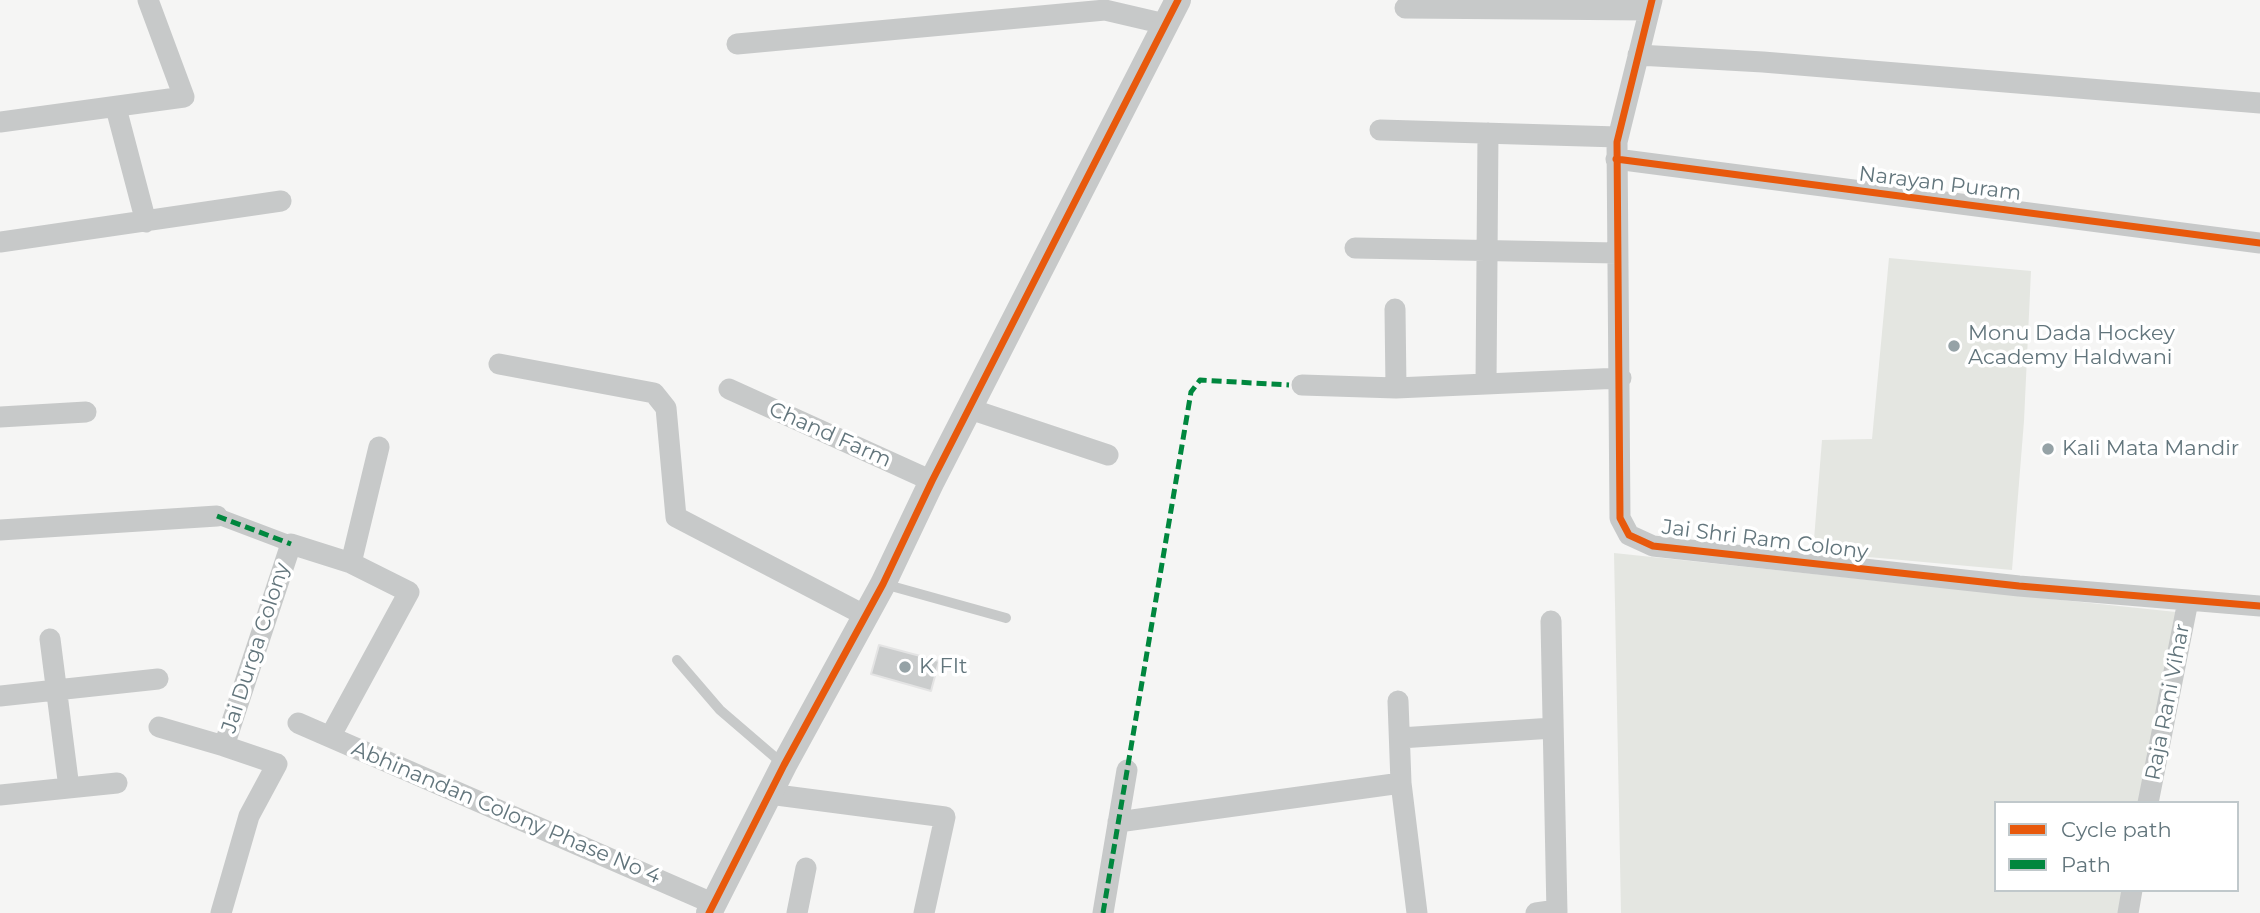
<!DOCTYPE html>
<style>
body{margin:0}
#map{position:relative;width:2260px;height:913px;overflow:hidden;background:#f5f5f4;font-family:Montserrat,sans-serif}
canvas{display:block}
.legend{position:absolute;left:1994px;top:801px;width:245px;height:91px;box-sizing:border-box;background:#fff;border:2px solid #c0c8cb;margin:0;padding:9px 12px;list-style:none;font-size:21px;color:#62757c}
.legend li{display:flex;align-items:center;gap:14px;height:35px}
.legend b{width:35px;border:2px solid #c0c8cb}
</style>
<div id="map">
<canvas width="2260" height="913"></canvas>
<ul class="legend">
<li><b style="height:9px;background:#e8590c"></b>Cycle path</li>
<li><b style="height:9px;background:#00873e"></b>Path</li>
</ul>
</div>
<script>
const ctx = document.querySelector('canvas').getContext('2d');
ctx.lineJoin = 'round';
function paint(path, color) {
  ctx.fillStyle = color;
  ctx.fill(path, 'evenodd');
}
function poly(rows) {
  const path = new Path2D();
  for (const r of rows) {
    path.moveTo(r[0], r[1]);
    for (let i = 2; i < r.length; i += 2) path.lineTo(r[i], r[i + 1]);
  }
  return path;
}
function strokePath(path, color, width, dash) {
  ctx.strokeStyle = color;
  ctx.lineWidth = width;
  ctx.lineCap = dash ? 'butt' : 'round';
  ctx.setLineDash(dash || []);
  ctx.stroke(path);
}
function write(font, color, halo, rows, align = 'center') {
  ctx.font = font + ' Montserrat,sans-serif';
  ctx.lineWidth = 7;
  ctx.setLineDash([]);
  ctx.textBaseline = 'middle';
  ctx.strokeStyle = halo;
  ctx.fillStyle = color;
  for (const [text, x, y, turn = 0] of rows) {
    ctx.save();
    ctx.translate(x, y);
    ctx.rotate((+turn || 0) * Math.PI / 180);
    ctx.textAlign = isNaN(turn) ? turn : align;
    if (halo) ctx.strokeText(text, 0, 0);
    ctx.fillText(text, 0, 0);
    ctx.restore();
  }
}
paint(poly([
 [1889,258,2031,271,2024,421,2012,570,1813,552,1822,440,1872,439],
 [1614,553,2176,612,2141,803,1996,803,1996,890,2125,890,2121,913,1621,913]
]), '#e4e6e1');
const building = poly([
 [879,645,939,661,931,691,871,674,879,645]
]);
paint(building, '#cbcdcd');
strokePath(building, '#e4e4e4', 2);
strokePath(poly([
 [884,584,1006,618],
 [677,660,720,710,784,765]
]), '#c7c9c9', 10);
strokePath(poly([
 [217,516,291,544]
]), '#c7c9c9', 16);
strokePath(poly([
 [1652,0,1617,142,1620,518,1629,535,1653,546,2019,586,2260,606],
 [1405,8,1649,10],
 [737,44,1105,10,1165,24],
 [1638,55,1763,62,2260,103],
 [116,108,146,222],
 [0,122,184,97,148,0],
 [1380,130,1618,137],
 [1616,159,2260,243],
 [0,242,281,201],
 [1355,248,1616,253],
 [1395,309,1396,388],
 [499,364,654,393,666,408,676,517,866,616],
 [1486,384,1488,133],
 [1302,385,1396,388,1621,378],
 [729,389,932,481],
 [970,409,1108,455],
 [0,417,86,412],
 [0,530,217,516],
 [1551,621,1557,913],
 [50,639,69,788],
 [0,696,158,679],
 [1398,701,1401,783,1417,913],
 [298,723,714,904],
 [159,727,224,746],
 [330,737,409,592,351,563],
 [1400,738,1553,728],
 [769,794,945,817,924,913],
 [0,795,117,783],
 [2148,803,2188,601],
 [1118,822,1401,783],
 [221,913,249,816,277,764,224,746,291,544,351,563,379,447],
 [797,913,806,868],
 [1103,913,1127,770],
 [1536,913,1557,910],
 [2128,913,2132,890]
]), '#c7c9c9', 21);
strokePath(poly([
 [709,913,784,765,883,584,932,481,1178,0]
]), '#c7c9c9', 26);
strokePath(poly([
 [217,516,291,544],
 [1103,913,1191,392,1200,380,1289,385]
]), '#00873e', 5, [10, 5]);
strokePath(poly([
 [1652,0,1617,142,1620,518,1629,535,1653,546,2019,586,2260,606],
 [1616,159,2260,243],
 [709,913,784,765,883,584,932,481,1178,0]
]), '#e8590c', 7);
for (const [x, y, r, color] of [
 [1954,346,7,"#95a2a6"],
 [2048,449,7,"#95a2a6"],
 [905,667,7,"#95a2a6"]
]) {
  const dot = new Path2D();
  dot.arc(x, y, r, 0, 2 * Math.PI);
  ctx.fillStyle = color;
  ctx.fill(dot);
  strokePath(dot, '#fff', 2.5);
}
write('21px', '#62757c', '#fff', [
 ["Narayan Puram",1940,184,7],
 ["Chand Farm",830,435,24],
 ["Jai Shri Ram Colony",1765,540,7],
 ["Jai Durga Colony",256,648,-72],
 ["Raja Rani Vihar",2168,702,-79],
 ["Abhinandan Colony Phase No 4",506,813,23]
]);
write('21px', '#62757c', '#fff', [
 ["Monu Dada Hockey",1968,334],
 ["Academy Haldwani",1968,358],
 ["Kali Mata Mandir",2062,449],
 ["K FIt",919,667]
], 'left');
</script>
